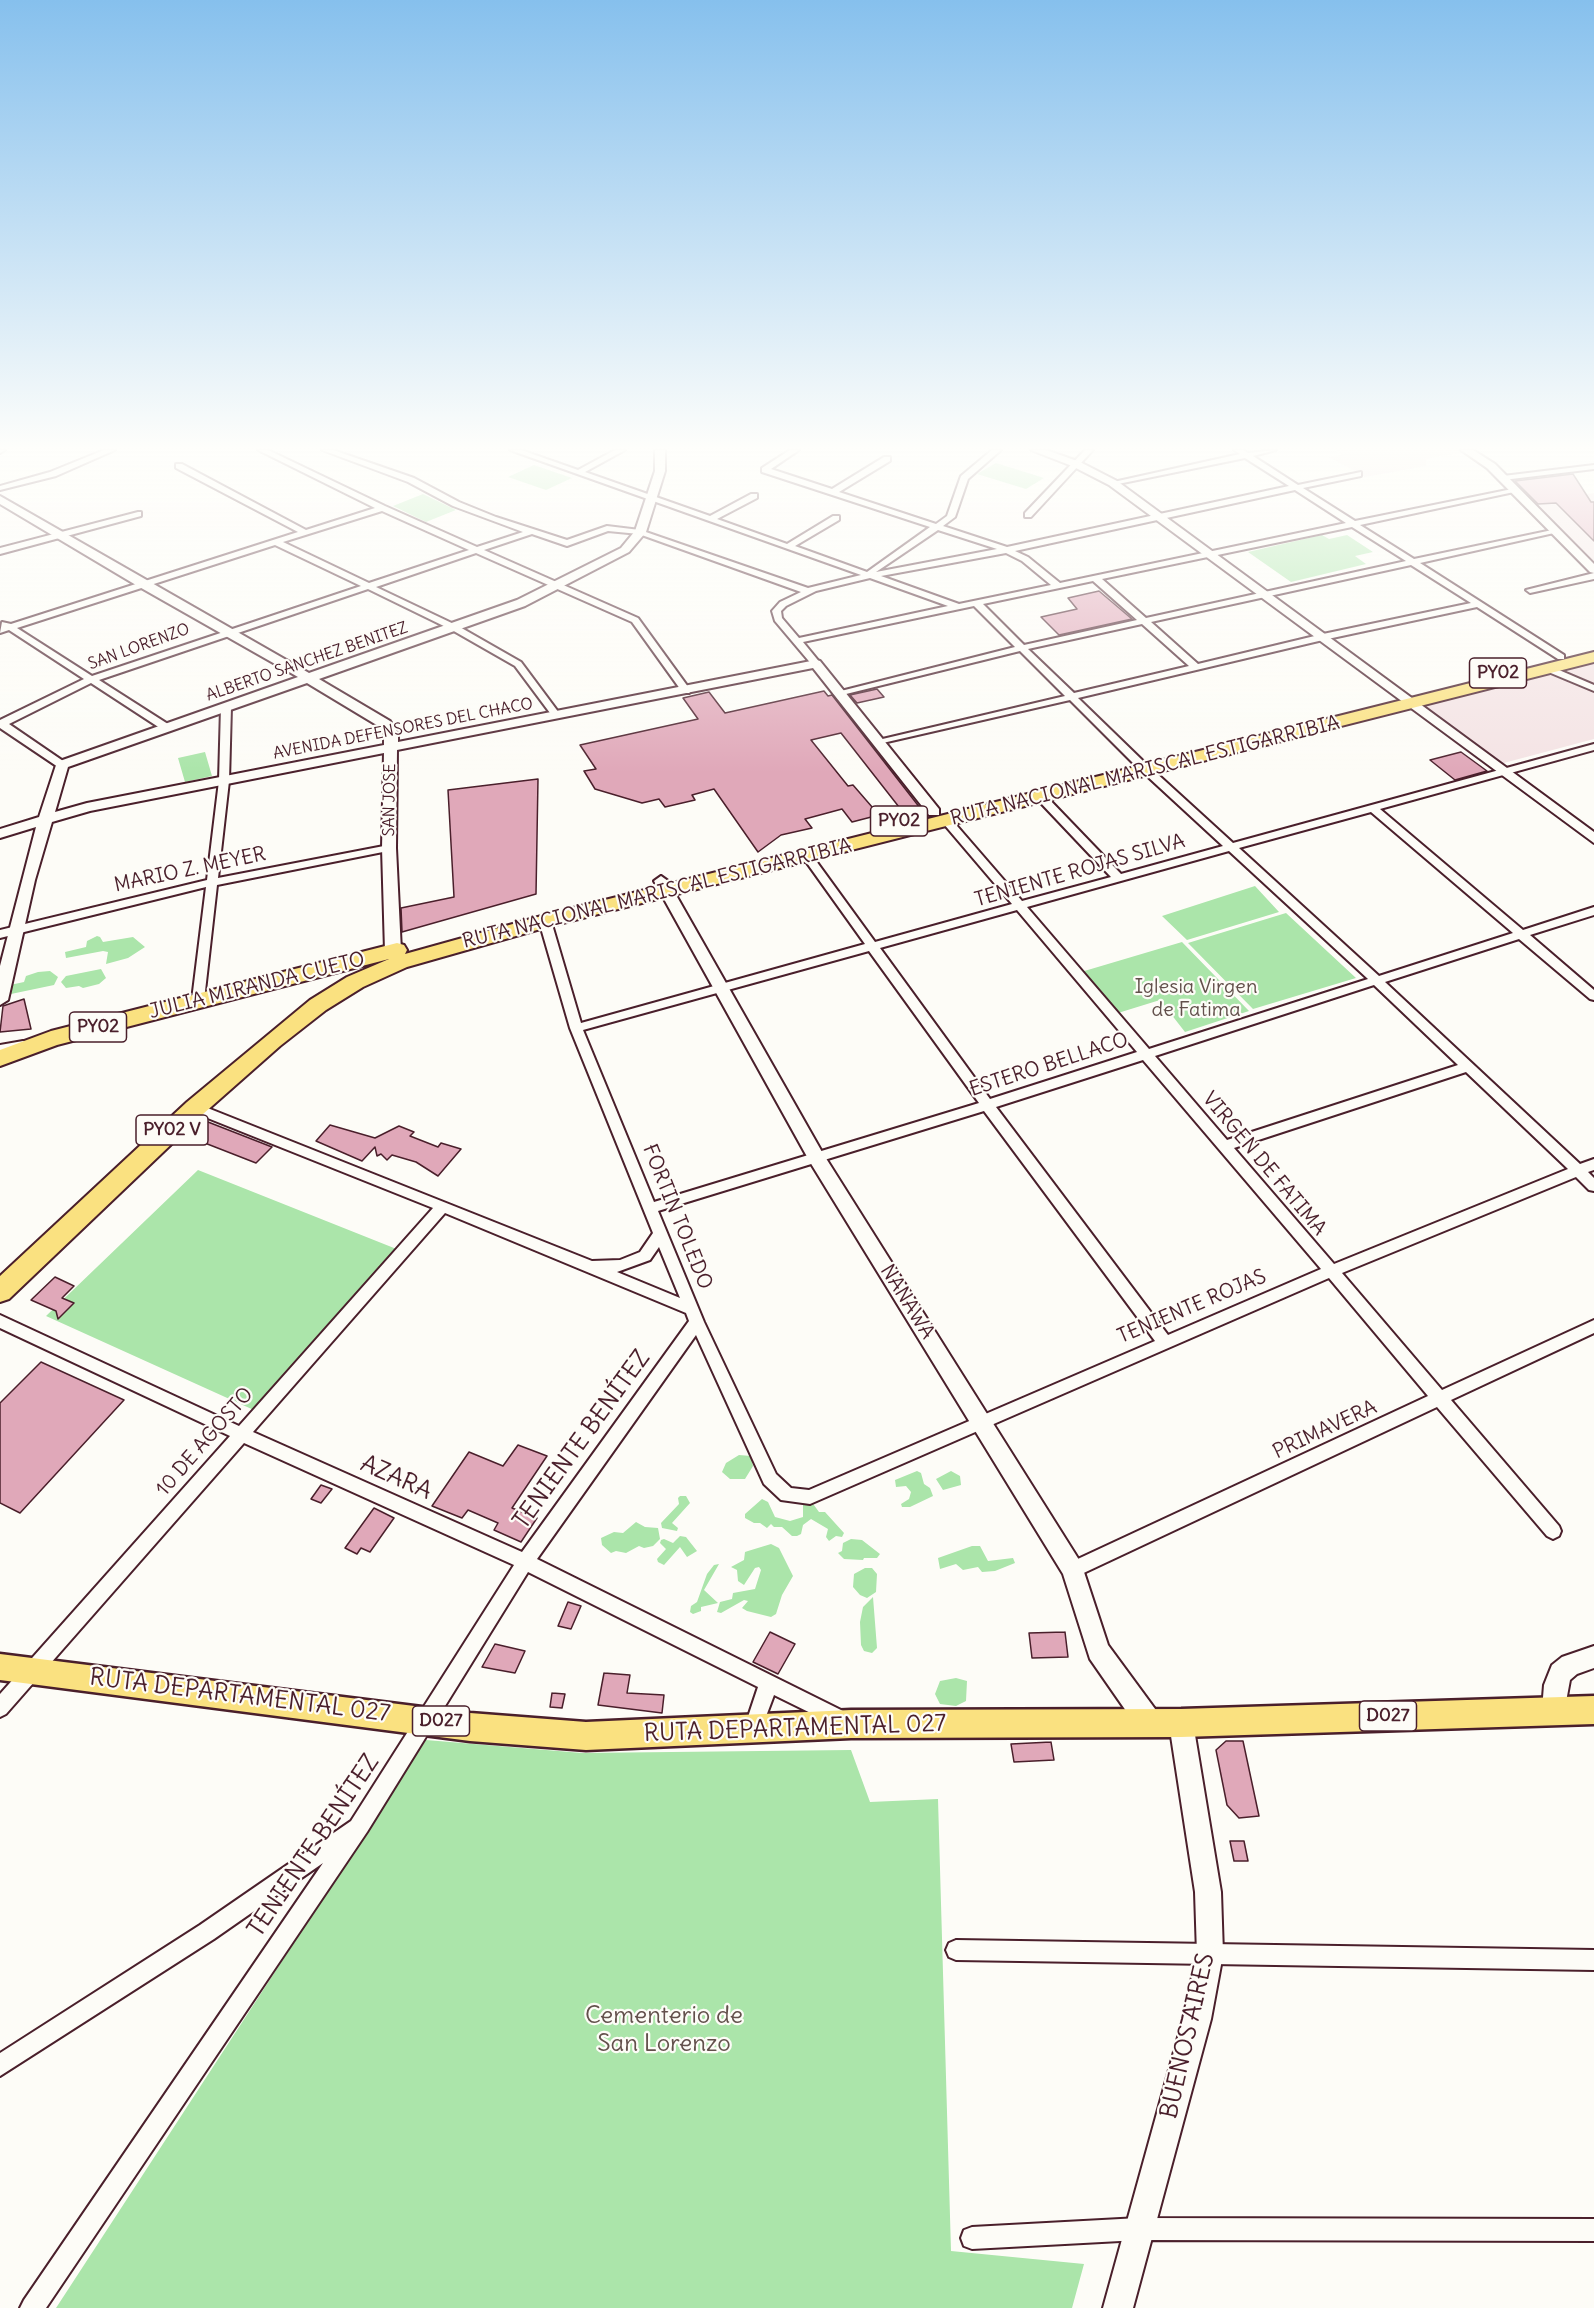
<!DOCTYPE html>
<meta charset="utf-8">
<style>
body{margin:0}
canvas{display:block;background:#fdfcf7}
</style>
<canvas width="1594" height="2308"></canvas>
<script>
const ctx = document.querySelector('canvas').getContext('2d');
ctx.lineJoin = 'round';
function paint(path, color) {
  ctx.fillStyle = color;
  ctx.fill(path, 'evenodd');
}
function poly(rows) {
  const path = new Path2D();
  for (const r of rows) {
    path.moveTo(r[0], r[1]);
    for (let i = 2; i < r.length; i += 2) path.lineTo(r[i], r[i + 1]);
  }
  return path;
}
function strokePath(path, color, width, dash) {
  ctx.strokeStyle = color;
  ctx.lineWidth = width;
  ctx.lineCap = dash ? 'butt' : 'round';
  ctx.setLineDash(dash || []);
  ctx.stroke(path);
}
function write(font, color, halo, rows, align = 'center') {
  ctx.font = font + ' Delius,sans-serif';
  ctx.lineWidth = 4.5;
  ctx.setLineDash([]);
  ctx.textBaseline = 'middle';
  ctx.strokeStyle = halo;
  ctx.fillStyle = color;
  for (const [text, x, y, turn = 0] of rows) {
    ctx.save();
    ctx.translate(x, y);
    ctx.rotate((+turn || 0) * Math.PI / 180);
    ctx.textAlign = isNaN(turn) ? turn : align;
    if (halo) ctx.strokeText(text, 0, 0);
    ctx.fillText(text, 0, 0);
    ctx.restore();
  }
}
paint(poly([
 [1336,450,1458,450,1463,452,1426,459,1426,466,1365,477,1329,457,1342,455],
 [1594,493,1594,564,1532,504,1589,500,1587,494],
 [1594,663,1594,739,1500,764,1424,706]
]), '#f4e3e4');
paint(poly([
 [996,463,1044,478,1026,489,977,474],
 [534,465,572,478,546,490,508,477],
 [423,494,456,510,426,522,393,506],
 [1322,535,1329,539,1347,535,1373,552,1355,556,1366,564,1291,582,1248,552],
 [205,752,212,776,185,782,178,758],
 [1255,886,1279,912,1187,940,1162,916],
 [1286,913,1356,978,1253,1009,1188,943],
 [97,936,100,937,103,942,133,937,145,947,128,958,106,964,108,952,103,951,66,958,65,952,86,947,87,941],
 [1182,942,1249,1011,1185,1032,1160,1000,1118,1013,1081,972],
 [101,969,106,978,99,984,83,988,79,986,66,988,61,982,66,976],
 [50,971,58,977,54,985,11,994,10,985,24,982,26,976,38,972],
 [198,1170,399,1250,256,1411,46,1316],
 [739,1455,751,1456,753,1466,745,1479,730,1479,722,1472,726,1463],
 [917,1471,921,1473,924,1484,930,1488,933,1496,910,1507,902,1507,901,1504,909,1499,911,1492,906,1486,896,1487,895,1480],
 [951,1471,960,1476,961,1485,943,1490,936,1479],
 [680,1496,686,1496,690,1503,672,1523,678,1528,677,1531,662,1528,661,1523,679,1504,678,1498],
 [762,1499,768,1502,775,1517,790,1521,803,1517,803,1502,811,1501,819,1512,825,1512,844,1533,842,1537,836,1536,829,1541,826,1537,828,1529,811,1519,803,1525,801,1534,797,1536,792,1536,782,1527,774,1527,771,1524,767,1528,760,1523,754,1523,745,1518,745,1514],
 [636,1522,645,1527,658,1528,660,1539,653,1546,644,1548,639,1546,626,1553,616,1551,611,1553,602,1545,601,1538,614,1532,623,1533],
 [680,1536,686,1537,697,1551,687,1557,680,1547,664,1565,658,1562,657,1559,666,1549,660,1543,661,1540,664,1539,673,1543],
 [851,1539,862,1540,880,1554,877,1558,864,1558,863,1560,844,1559,838,1553,842,1551,843,1543],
 [771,1544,779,1548,793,1576,782,1595,776,1614,771,1617,747,1611,742,1608,748,1601,744,1600,721,1613,717,1612,720,1602,732,1599,733,1593,755,1589,761,1570,759,1567,755,1568,744,1585,738,1581,737,1570,731,1567,744,1560,745,1552,748,1551],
 [972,1546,980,1546,988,1561,1013,1558,1015,1563,995,1571,982,1572,978,1567,963,1570,956,1564,940,1569,938,1558],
 [719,1564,704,1590,718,1603,701,1607,701,1611,693,1614,690,1612,691,1606,697,1602,707,1574,714,1565],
 [865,1568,872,1568,877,1574,876,1592,867,1598,860,1595,853,1587,854,1574],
 [873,1597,877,1648,872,1653,864,1651,861,1645,860,1622,863,1607],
 [956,1678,967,1681,966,1701,956,1706,940,1704,935,1694,940,1681],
 [426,1740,582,1753,851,1750,870,1802,938,1799,951,2251,1084,2264,1072,2308,56,2308]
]), '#abe5aa');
const building = poly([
 [1573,474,1591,502,1594,502,1594,541,1556,503,1538,504,1515,481,1573,474],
 [1099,591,1132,619,1059,635,1041,617,1077,609,1068,598,1099,591],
 [877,689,884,697,857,703,850,695,877,689],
 [824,691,828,696,832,695,924,813,906,816,841,733,811,740,848,786,853,785,879,815,852,822,842,809,805,819,812,828,781,835,758,852,714,789,692,795,695,800,665,807,659,799,642,803,595,789,584,771,596,769,580,745,698,719,683,698,709,692,725,713,824,691],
 [1461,752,1487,771,1455,780,1430,760,1461,752],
 [538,779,536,894,402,932,401,908,454,897,448,790,538,779],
 [24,999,31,1029,0,1032,3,1006,24,999],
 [208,1122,272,1147,256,1163,192,1138,208,1122],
 [330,1125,375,1138,399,1126,414,1132,410,1136,438,1147,441,1143,461,1149,438,1176,416,1162,392,1155,387,1160,381,1154,377,1156,375,1147,362,1161,316,1141,330,1125],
 [55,1277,74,1286,62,1298,74,1303,58,1319,56,1311,31,1300,55,1277],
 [41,1362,124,1400,20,1513,0,1503,0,1403,41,1362],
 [518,1445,547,1456,512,1508,537,1518,521,1542,494,1530,498,1523,468,1510,462,1518,432,1506,469,1452,503,1466,518,1445],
 [321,1485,332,1489,321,1503,311,1499,321,1485],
 [374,1508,394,1518,370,1552,361,1548,357,1554,345,1548,374,1508],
 [568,1602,581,1606,571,1629,558,1626,568,1602],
 [770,1632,795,1644,778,1674,753,1662,770,1632],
 [1065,1632,1068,1657,1032,1658,1029,1633,1065,1632],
 [495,1644,525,1651,515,1673,482,1667,495,1644],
 [604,1673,630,1675,627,1693,664,1695,662,1713,598,1705,604,1673],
 [552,1693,565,1694,562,1708,550,1707,552,1693],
 [1226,1741,1243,1741,1259,1816,1239,1818,1227,1805,1216,1750,1226,1741],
 [1051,1742,1054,1760,1014,1762,1011,1744,1051,1742],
 [1230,1841,1244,1841,1248,1861,1234,1861,1230,1841]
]);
paint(building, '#e0a8b9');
strokePath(building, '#4a1f2b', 1.5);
const street = poly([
 [0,450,5,450,0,453,0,450],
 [104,450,115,450,56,476,0,490,0,486,50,472,104,450],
 [258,450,268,450,385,506,477,547,523,532,453,506,408,482,322,450,333,450,414,478,459,502,496,517,567,540,607,526,640,530,808,588,861,575,510,450,521,450,578,470,615,450,625,450,585,472,710,516,751,494,757,494,757,498,717,519,787,544,833,516,839,516,839,520,795,546,867,572,930,527,762,472,762,468,790,450,799,450,771,469,832,489,884,457,890,457,890,461,839,492,936,524,947,516,961,476,992,450,1001,450,968,479,955,517,943,526,1007,547,1289,486,1245,458,1113,485,1109,483,1240,454,1234,450,1243,450,1248,453,1276,450,1253,456,1298,485,1361,472,1361,476,1303,488,1355,521,1517,488,1518,490,1514,492,1360,525,1414,559,1557,529,1558,531,1554,533,1420,563,1564,655,1564,659,1558,659,1477,607,1323,640,1078,698,1142,760,1233,843,1594,744,1594,750,1380,809,1523,930,1594,907,1594,915,1530,935,1594,990,1594,1000,1590,999,1519,939,1385,982,1580,1164,1594,1159,1594,1170,1588,1172,1594,1178,1594,1191,1589,1190,1576,1177,1342,1273,1442,1390,1594,1320,1594,1333,1451,1400,1559,1526,1561,1531,1559,1536,1553,1539,1547,1536,1437,1407,1073,1578,1067,1576,1065,1570,1067,1564,1428,1396,1329,1278,810,1504,781,1500,764,1484,696,1335,537,1559,847,1713,850,1719,847,1725,841,1728,835,1725,774,1695,759,1735,753,1738,747,1735,744,1729,758,1687,528,1572,367,1832,46,2308,20,2308,24,2300,323,1863,214,1939,0,2076,0,2053,200,1925,351,1821,514,1565,244,1443,6,1714,0,1717,0,1694,230,1436,0,1328,0,1315,239,1426,433,1208,190,1111,188,1108,190,1105,200,1105,592,1261,620,1260,640,1252,653,1233,570,1028,539,921,541,918,545,917,551,921,581,1023,865,944,802,856,803,854,811,854,875,942,1012,904,943,823,943,819,951,819,1022,901,1111,877,1038,800,1038,796,1046,796,1121,874,1223,846,1134,764,1070,700,874,745,874,741,1065,696,1020,651,838,696,833,693,1015,647,974,606,803,642,821,664,816,667,813,666,775,621,772,611,780,602,801,592,639,534,608,531,567,546,532,534,484,550,638,618,691,691,689,693,683,693,632,622,476,553,376,587,458,626,521,662,559,713,559,717,553,717,515,666,452,630,368,589,99,680,171,726,171,730,163,730,91,683,9,724,66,763,66,767,58,767,0,728,0,720,84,679,9,630,0,633,2,622,11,624,298,532,176,468,176,464,182,464,306,530,375,508,258,450],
 [1295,490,1346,523,1060,583,1028,557,1015,551,1295,490],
 [382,511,469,550,369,583,283,542,382,511],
 [1352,527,1406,561,1146,618,1102,579,1352,527],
 [938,530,997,549,876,572,938,530],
 [275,545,361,586,92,676,17,628,275,545],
 [1006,553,1022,561,1051,585,959,604,881,576,1006,553],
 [1411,565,1471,603,1323,634,1198,664,1151,622,1411,565],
 [870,578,948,606,799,638,782,618,781,611,786,606,816,591,870,578],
 [1093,581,1137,620,1024,645,983,604,1093,581],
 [1142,624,1189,666,1074,693,1028,649,1142,624],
 [1371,812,1513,933,1379,976,1239,848,1371,812],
 [1229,851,1368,979,1149,1049,1027,907,1229,851],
 [1017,910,1137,1052,990,1099,880,948,1017,910],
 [869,951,979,1103,654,1202,583,1030,869,951],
 [1374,985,1458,1065,1227,1140,1155,1056,1374,985],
 [1143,1060,1321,1269,1168,1335,996,1107,1143,1060],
 [1466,1072,1568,1169,1334,1264,1234,1148,1466,1072],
 [984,1111,1155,1341,809,1490,791,1488,776,1474,704,1322,658,1211,984,1111],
 [445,1213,686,1313,689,1321,522,1552,253,1432,445,1213],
 [659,1247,680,1298,617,1272,650,1260,659,1247],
 [1085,450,1093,450,1031,517,1025,517,1025,513,1085,450],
 [1594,465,1594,469,1503,480,1499,478,1503,476,1594,465],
 [138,512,141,512,141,516,0,554,0,548,138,512],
 [1594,573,1594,579,1530,593,1526,590,1594,573],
 [1546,667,1552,667,1594,685,1594,691,1546,671,1546,667],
 [226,704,231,707,229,781,218,878,389,845,393,846,393,850,217,885,204,1000,198,1004,192,1000,206,887,0,938,0,930,207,880,219,781,221,707,226,704],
 [23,1041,27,1042,29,1045,27,1048,0,1053,0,1045,23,1041],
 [956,1940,1594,1950,1594,1970,956,1960,949,1957,946,1950,949,1943,956,1940],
 [1139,2218,1594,2219,1594,2241,1139,2240,972,2249,964,2246,961,2238,964,2230,972,2227,1139,2218]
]);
const secondary = poly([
 [655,450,665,450,665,471,646,532,629,552,525,606,319,679,390,721,398,733,398,742,816,660,820,661,939,809,939,815,929,815,813,668,397,750,396,848,401,951,408,962,400,967,394,966,385,951,382,848,384,753,90,811,52,822,35,880,8,1000,0,1005,0,966,36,827,0,838,0,829,39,817,57,762,298,677,136,585,0,504,0,496,309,673,517,600,621,548,635,531,655,471,655,450],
 [307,683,380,727,384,733,384,745,87,803,55,812,68,767,307,683],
 [1031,450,1046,450,1080,462,1117,481,1594,832,1594,843,1109,485,1072,466,1031,450],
 [1461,450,1473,450,1495,464,1594,564,1594,573,1590,572,1487,468,1461,450],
 [661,876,668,881,822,1152,1081,1563,1108,1645,1158,1713,1161,1722,1158,1731,1149,1734,1140,1731,1090,1659,1063,1574,810,1162,654,881,661,876],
 [1594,1646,1594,1668,1577,1674,1570,1680,1563,1718,1554,1722,1545,1718,1542,1710,1544,1685,1552,1665,1562,1657,1594,1646],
 [1181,1711,1190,1714,1193,1723,1221,1892,1223,1954,1211,2019,1133,2308,1103,2308,1183,2019,1197,1954,1195,1892,1169,1723,1172,1714,1181,1711]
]);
const primary = poly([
 [0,1654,470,1713,586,1722,851,1710,1181,1709,1594,1696,1594,1724,1181,1737,851,1738,586,1750,470,1741,0,1680,0,1654]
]);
const highway = poly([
 [1594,652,1594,662,551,926,407,967,363,987,326,1010,280,1046,203,1114,9,1299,0,1302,0,1276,187,1102,310,1000,347,977,389,959,57,1045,0,1066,0,1050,51,1031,397,943,404,945,407,950,405,954,545,915,1594,652]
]);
strokePath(street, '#4a1f2b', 4);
strokePath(secondary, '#4a1f2b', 4);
strokePath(primary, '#4a1f2b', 5);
strokePath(highway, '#4a1f2b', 4);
paint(street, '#fdfcf7');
paint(secondary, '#fdfcf7');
paint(primary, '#fae180');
paint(highway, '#fae180');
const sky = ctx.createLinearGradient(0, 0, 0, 773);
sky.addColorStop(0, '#86c0ed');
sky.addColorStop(0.58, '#fefefb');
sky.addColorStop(1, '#fefefb00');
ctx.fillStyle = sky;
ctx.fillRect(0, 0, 1594, 773);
write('16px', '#4a1f2b', '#fdfcf7', [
 ["SAN LORENZO",139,647,-20],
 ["ALBERTO SANCHEZ BENITEZ",307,662,-19],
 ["AVENIDA DEFENSORES DEL CHACO",403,729,-11],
 ["SAN JOSE",390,800,-89]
]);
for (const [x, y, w] of [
 [1498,673,57],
 [899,821,57],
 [98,1027,57],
 [172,1130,72],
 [1388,1716,57],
 [441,1721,57]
]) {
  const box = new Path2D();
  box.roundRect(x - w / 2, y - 15, w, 30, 4.5);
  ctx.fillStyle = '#fdfcf7';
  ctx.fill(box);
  strokePath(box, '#4a1f2b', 1.5);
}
write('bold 18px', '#4a1f2b', null, [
 ["PY02",1498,673],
 ["PY02",899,821],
 ["PY02",98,1027],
 ["PY02 V",172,1130],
 ["D027",1388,1716],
 ["D027",441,1721]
]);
write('20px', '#4a1f2b', '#fdfcf7', [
 ["RUTA NACIONAL MARISCAL ESTIGARRIBIA",1145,771,-14],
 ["MARIO Z. MEYER",190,870,-12],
 ["TENIENTE ROJAS SILVA",1080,871,-16],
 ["RUTA NACIONAL MARISCAL ESTIGARRIBIA",657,894,-14],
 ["JULIA MIRANDA CUETO",257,986,-14],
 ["ESTERO BELLACO",1049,1065,-18],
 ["VIRGEN DE FATIMA",1264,1164,50],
 ["FORTIN TOLEDO",677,1217,68],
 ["NANAWA",907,1302,58],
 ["TENIENTE ROJAS",1192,1307,-23],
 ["PRIMAVERA",1325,1430,-25],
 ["10 DE AGOSTO",205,1442,-49]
]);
write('20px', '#62504b', '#fdfcf7', [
 ["Iglesia Virgen",1196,987],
 ["de Fatima",1196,1010]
]);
write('24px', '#4a1f2b', '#fdfcf7', [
 ["TENIENTE BENÍTEZ",582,1440,-54],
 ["AZARA",396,1478,24],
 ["RUTA DEPARTAMENTAL 027",240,1696,7],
 ["RUTA DEPARTAMENTAL 027",795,1729,-2],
 ["TENIENTE BENÍTEZ",314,1846,-56],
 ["BUENOS AIRES",1188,2036,-77]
]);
write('24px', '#62504b', '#fdfcf7', [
 ["Cementerio de",664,2016],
 ["San Lorenzo",664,2044]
]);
</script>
